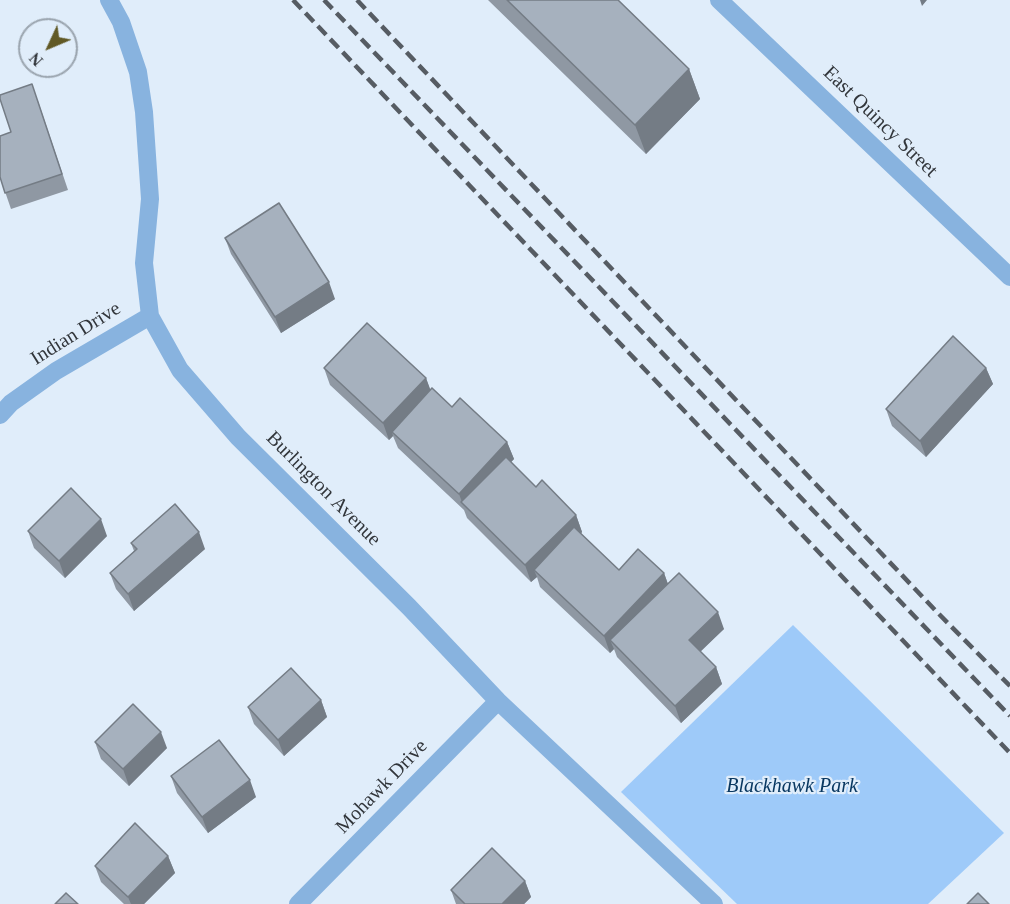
<!DOCTYPE html>
<style>
body{margin:0}
#map{position:relative;width:1010px;height:904px;overflow:hidden;background:#e0edfa;font-family:Georgia,serif}
canvas{display:block}
.north{position:absolute;left:18px;top:18px;width:60px;height:60px;box-sizing:border-box;background:#e0edfa;border:2px solid #9aa4ae;border-radius:50%;rotate:226deg;font-size:16px;font-weight:700;line-height:24px;text-align:center;color:#32363b}
.north::after{content:'';display:block;margin:auto;width:21px;height:27px;background:#615925;clip-path:polygon(50% 0,100% 100%,50% 72%,0 100%)}
</style>
<div id="map">
<canvas width="1010" height="904"></canvas>
<div class="north">N</div>
</div>
<script>
const ctx = document.querySelector('canvas').getContext('2d');
ctx.lineJoin = 'round';
function paint(path, color) {
  ctx.fillStyle = color;
  ctx.fill(path, 'evenodd');
}
function poly(rows) {
  const path = new Path2D();
  for (const r of rows) {
    path.moveTo(r[0], r[1]);
    for (let i = 2; i < r.length; i += 2) path.lineTo(r[i], r[i + 1]);
  }
  return path;
}
function strokePath(path, color, width, dash) {
  ctx.strokeStyle = color;
  ctx.lineWidth = width;
  ctx.lineCap = dash ? 'butt' : 'round';
  ctx.setLineDash(dash || []);
  ctx.stroke(path);
}
function write(font, color, halo, rows, align = 'center') {
  ctx.font = font + ' Georgia,serif';
  ctx.lineWidth = 4.5;
  ctx.setLineDash([]);
  ctx.textBaseline = 'middle';
  ctx.strokeStyle = halo;
  ctx.fillStyle = color;
  for (const [text, x, y, turn = 0] of rows) {
    ctx.save();
    ctx.translate(x, y);
    ctx.rotate((+turn || 0) * Math.PI / 180);
    ctx.textAlign = isNaN(turn) ? turn : align;
    if (halo) ctx.strokeText(text, 0, 0);
    ctx.fillText(text, 0, 0);
    ctx.restore();
  }
}
paint(poly([
 [793,625,1004,833,928,904,737,904,621,792]
]), '#9ecaf9');
strokePath(poly([
 [109,0,121,22,138,72,144,112,150,199,144,263,150,316,180,370,238,437,409,607,498,701,714,904],
 [719,0,1010,277],
 [0,415,11,403,56,371,150,316],
 [298,904,498,701]
]), '#88b3df', 18);
strokePath(poly([
 [293,0,1010,753],
 [324,0,1010,716],
 [357,0,935,610,1010,686]
]), '#565c63', 4.5, [12, 6]);
paint(poly([
 [488,0,618,0,689,69,700,99,646,154],
 [38,101,68,190,11,209,0,177,11,132],
 [225,238,335,299,281,333,231,254],
 [324,368,426,378,430,390,452,407,507,442,514,459,511,462,536,487,576,515,582,532,581,534,619,570,664,573,668,584,724,629,700,651,716,667,722,684,681,723,617,657,614,649,610,653,540,587,537,577,531,582,467,518,464,510,398,448,393,436,389,440,330,385],
 [986,368,993,384,926,457,892,426,886,409],
 [28,531,107,536,65,578,34,548],
 [131,543,205,549,134,611,116,589,110,573,134,551],
 [321,700,327,717,284,756,254,724,248,707],
 [95,742,167,748,129,786,101,759],
 [171,776,256,797,208,833,177,793],
 [168,856,175,873,144,904,124,904,101,882,95,866],
 [525,881,531,897,524,904,456,904,451,890]
]), '#8f98a3');
paint(poly([
 [920,0,927,0,922,6],
 [689,69,700,99,646,154,635,125],
 [329,282,335,299,281,333,275,317],
 [986,368,993,384,926,457,920,441],
 [426,378,432,394,392,432,393,436,389,440,383,423],
 [507,442,514,459,467,508,462,502,459,494],
 [576,515,582,532,539,575,534,570,537,577,531,582,525,565],
 [101,519,107,536,65,578,59,561],
 [199,532,205,549,134,611,128,594],
 [664,573,670,590,610,640,614,649,610,653,604,636],
 [718,612,724,629,695,657,689,640],
 [716,667,722,684,681,723,675,706],
 [321,700,327,717,284,756,278,740],
 [161,732,167,748,129,786,123,769],
 [250,780,256,797,208,833,202,817],
 [168,856,175,873,144,904,131,904,128,897],
 [525,881,531,897,524,904,502,904]
]), '#747c85');
const building = poly([
 [507,0,618,0,689,69,635,125,507,0],
 [32,84,62,174,5,193,0,177,0,136,11,132,0,99,0,95,32,84],
 [279,203,329,282,275,317,225,238,279,203],
 [367,323,426,378,383,423,324,368,367,323],
 [953,336,986,368,920,441,886,409,953,336],
 [432,388,452,407,460,398,507,442,459,494,392,432,432,388],
 [506,457,536,487,542,480,576,515,525,565,461,502,506,457],
 [71,488,101,519,59,561,28,531,71,488],
 [175,504,199,532,128,594,110,573,137,549,131,543,175,504],
 [574,527,619,570,638,549,664,573,604,636,534,570,574,527],
 [679,573,718,612,689,640,716,667,675,706,610,640,679,573],
 [291,668,321,700,278,740,248,707,291,668],
 [133,704,161,732,123,769,95,742,133,704],
 [219,740,250,780,202,817,171,776,219,740],
 [135,823,168,856,128,897,95,866,135,823],
 [492,848,525,881,502,904,465,904,451,890,492,848],
 [66,893,78,904,55,904,66,893],
 [978,893,989,904,967,904,978,893]
]);
paint(building, '#a6b1be');
strokePath(building, '#747c85', 1.5);
write('20px', '#32363b', '#e0edfa', [
 ["East Quincy Street",880,122,44],
 ["Indian Drive",76,334,-32],
 ["Burlington Avenue",323,489,45],
 ["Mohawk Drive",382,787,-46]
]);
write('italic 20px', '#093861', '#e0edfa', [
 ["Blackhawk Park",792,787]
]);
</script>
